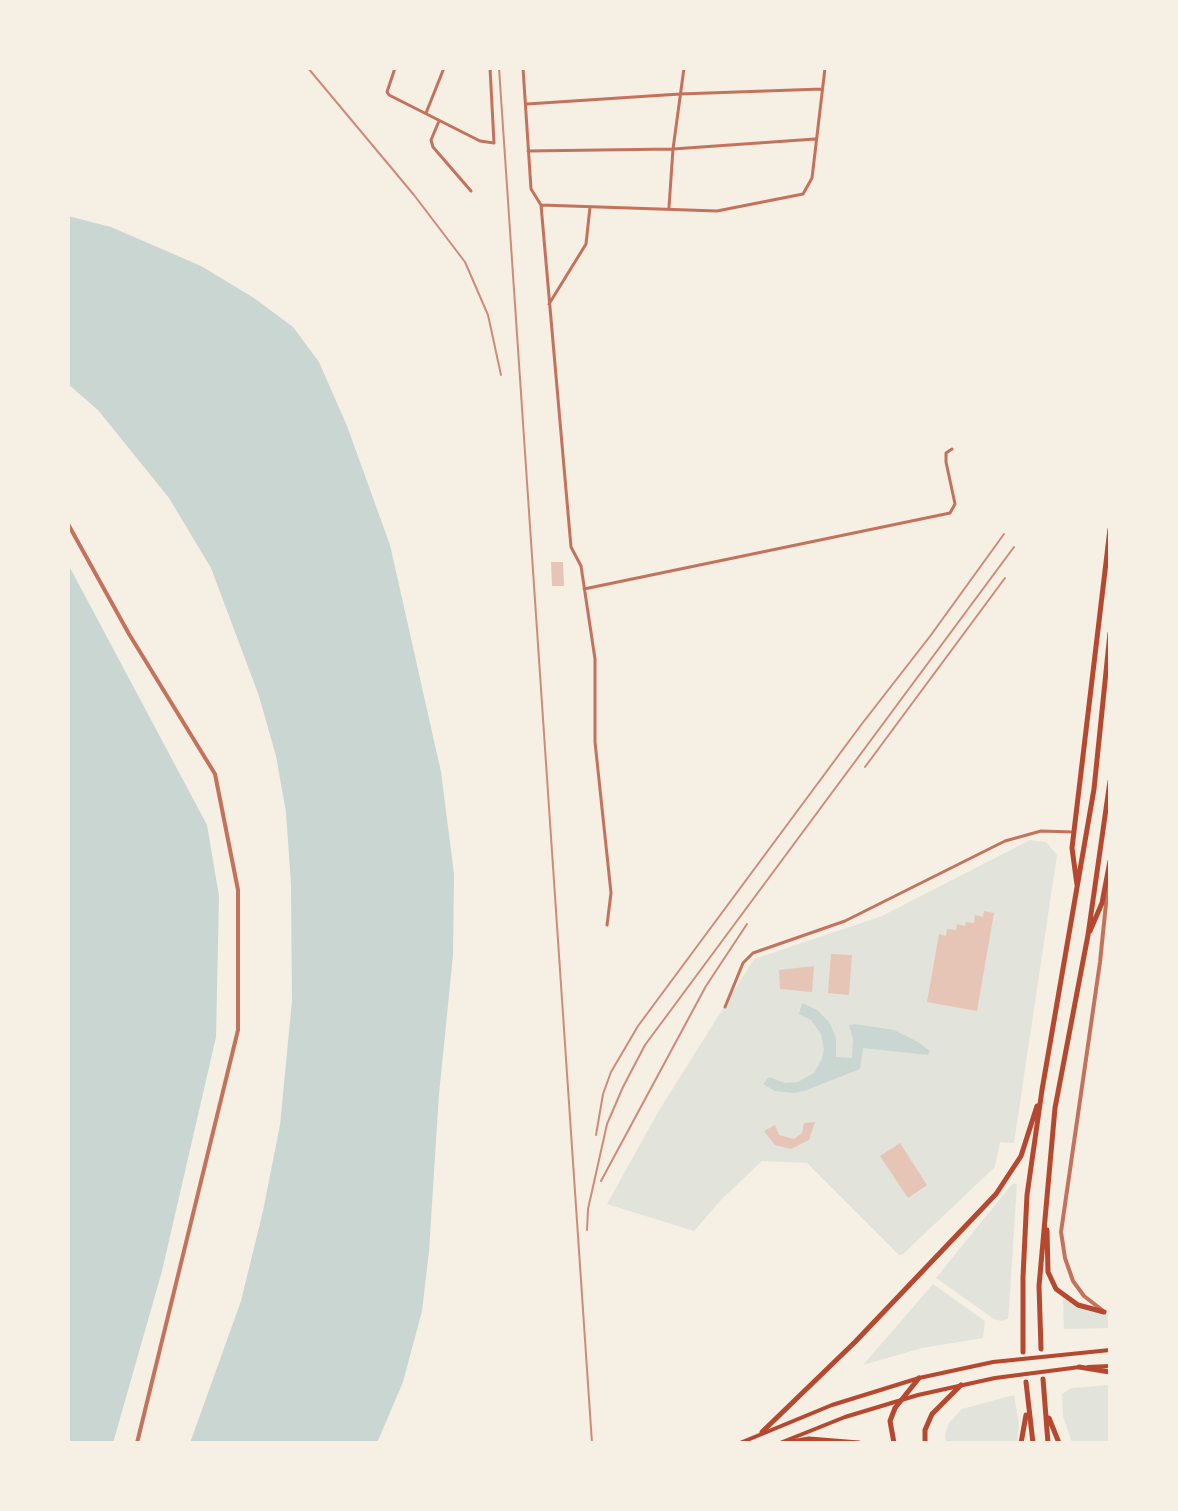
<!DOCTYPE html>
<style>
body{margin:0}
#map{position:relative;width:1178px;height:1511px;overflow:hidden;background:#f6efe4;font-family:Roboto,sans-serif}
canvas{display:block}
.frame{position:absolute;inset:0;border:70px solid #f6efe4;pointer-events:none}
</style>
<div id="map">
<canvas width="1178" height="1511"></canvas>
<div class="frame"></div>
</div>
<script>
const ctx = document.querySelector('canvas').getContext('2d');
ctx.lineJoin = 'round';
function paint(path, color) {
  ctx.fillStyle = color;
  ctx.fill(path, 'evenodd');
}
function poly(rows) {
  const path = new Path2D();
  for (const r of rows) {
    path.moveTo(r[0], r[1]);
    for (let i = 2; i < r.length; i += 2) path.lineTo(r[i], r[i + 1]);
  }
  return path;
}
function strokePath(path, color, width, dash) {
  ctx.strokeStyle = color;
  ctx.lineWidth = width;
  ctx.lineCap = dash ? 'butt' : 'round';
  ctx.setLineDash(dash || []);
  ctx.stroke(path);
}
paint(poly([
 [1030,840,1046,842,1057,855,1014,1143,1000,1142,995,1167,903,1254,899,1255,807,1163,762,1161,722,1199,694,1231,607,1204,658,1112,754,959,882,916],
 [1012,1184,1017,1184,1009,1308,1008,1319,1001,1321,994,1319,936,1278],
 [933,1284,985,1321,983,1338,922,1348,863,1365],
 [1063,1298,1087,1310,1110,1315,1110,1328,1064,1329],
 [1110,1385,1110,1443,1072,1443,1063,1416,1062,1394,1071,1388],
 [1014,1395,1019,1423,1017,1443,946,1443,945,1434,949,1423,962,1409]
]), '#e2e4dc');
paint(poly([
 [68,216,111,227,201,266,254,298,293,327,319,362,347,426,390,545,441,772,454,874,453,955,439,1094,429,1251,422,1311,403,1382,377,1443,190,1443,241,1301,263,1211,280,1125,292,1001,291,884,286,812,276,756,259,696,211,568,169,498,98,410,68,384],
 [68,564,207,825,219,896,216,1037,162,1271,113,1443,68,1443],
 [802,1003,817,1010,829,1022,836,1038,836,1057,852,1058,853,1039,849,1025,855,1024,894,1030,918,1042,930,1051,928,1055,863,1048,860,1069,804,1091,794,1093,775,1091,763,1084,769,1077,785,1083,798,1082,814,1073,822,1059,824,1049,821,1034,811,1020,799,1014]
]), '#c9d6d2');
paint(poly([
 [551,562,563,562,564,586,552,586],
 [984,911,994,913,977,1011,927,1002,939,934,946,936,947,929,956,930,957,924,965,926,966,922,974,923,975,915,983,917],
 [831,954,852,955,849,995,828,993],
 [814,966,812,992,780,989,779,970],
 [815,1122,809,1140,791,1149,775,1145,764,1131,775,1125,779,1135,794,1139,802,1133,804,1123],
 [900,1143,927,1185,908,1198,880,1156]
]), '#e6c5b7');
strokePath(poly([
 [395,68,387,92,389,95,480,141,494,143,490,68],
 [523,68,531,189,541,205,571,547,581,566,595,659,595,742,611,893,607,925],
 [527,104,680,94,822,89],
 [426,113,444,68],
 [439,121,431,140,433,147,471,191],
 [528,151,673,149,815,139],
 [541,205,717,211,803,194,812,178,825,68],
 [669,207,673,149,684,68],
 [549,304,586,244,590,207],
 [584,589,950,513,955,504,946,462,946,453,952,449],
 [725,1007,743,963,753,953,845,921,1005,841,1041,831,1074,832]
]), '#c5725c', 3);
strokePath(poly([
 [68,524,129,634,215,774,238,890,238,1030,137,1443],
 [1102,1310,1084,1296,1073,1281,1065,1258,1061,1232,1100,962,1108,884]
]), '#c5725c', 4);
strokePath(poly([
 [1088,1367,1110,1366],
 [740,1443,832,1405,919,1378,993,1362,1110,1350],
 [780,1443,845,1417,918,1395,995,1378,1080,1367]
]), '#b5482f', 4);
strokePath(poly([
 [1077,885,1072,848,1110,529],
 [1090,931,1102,903,1110,861],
 [1047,1230,1048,1272,1056,1289,1078,1305,1104,1312],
 [1041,1349,1039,1286,1055,1108,1088,935,1110,781],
 [1023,1352,1023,1277,1027,1195,1042,1090,1094,789,1110,633],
 [1079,1367,1110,1372],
 [1043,1379,1048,1443],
 [1026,1382,1033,1443],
 [1049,1418,1059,1443],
 [762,1432,855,1342,996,1194,1021,1156,1037,1106],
 [785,1443,809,1439,859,1443],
 [894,1443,890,1421,895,1408,919,1378],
 [925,1443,925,1430,932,1414,961,1385],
 [1021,1443,1026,1415]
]), '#b5482f', 5);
strokePath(poly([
 [308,68,414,195,465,262,488,315,501,375],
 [499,68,592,1443],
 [865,767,1005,578],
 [596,1135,603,1094,611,1072,638,1026,861,725,931,635,1004,534],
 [601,1181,706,986,747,924],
 [587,1230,588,1209,607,1124,623,1087,645,1045,1014,547]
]), '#cf8b77', 2);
</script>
